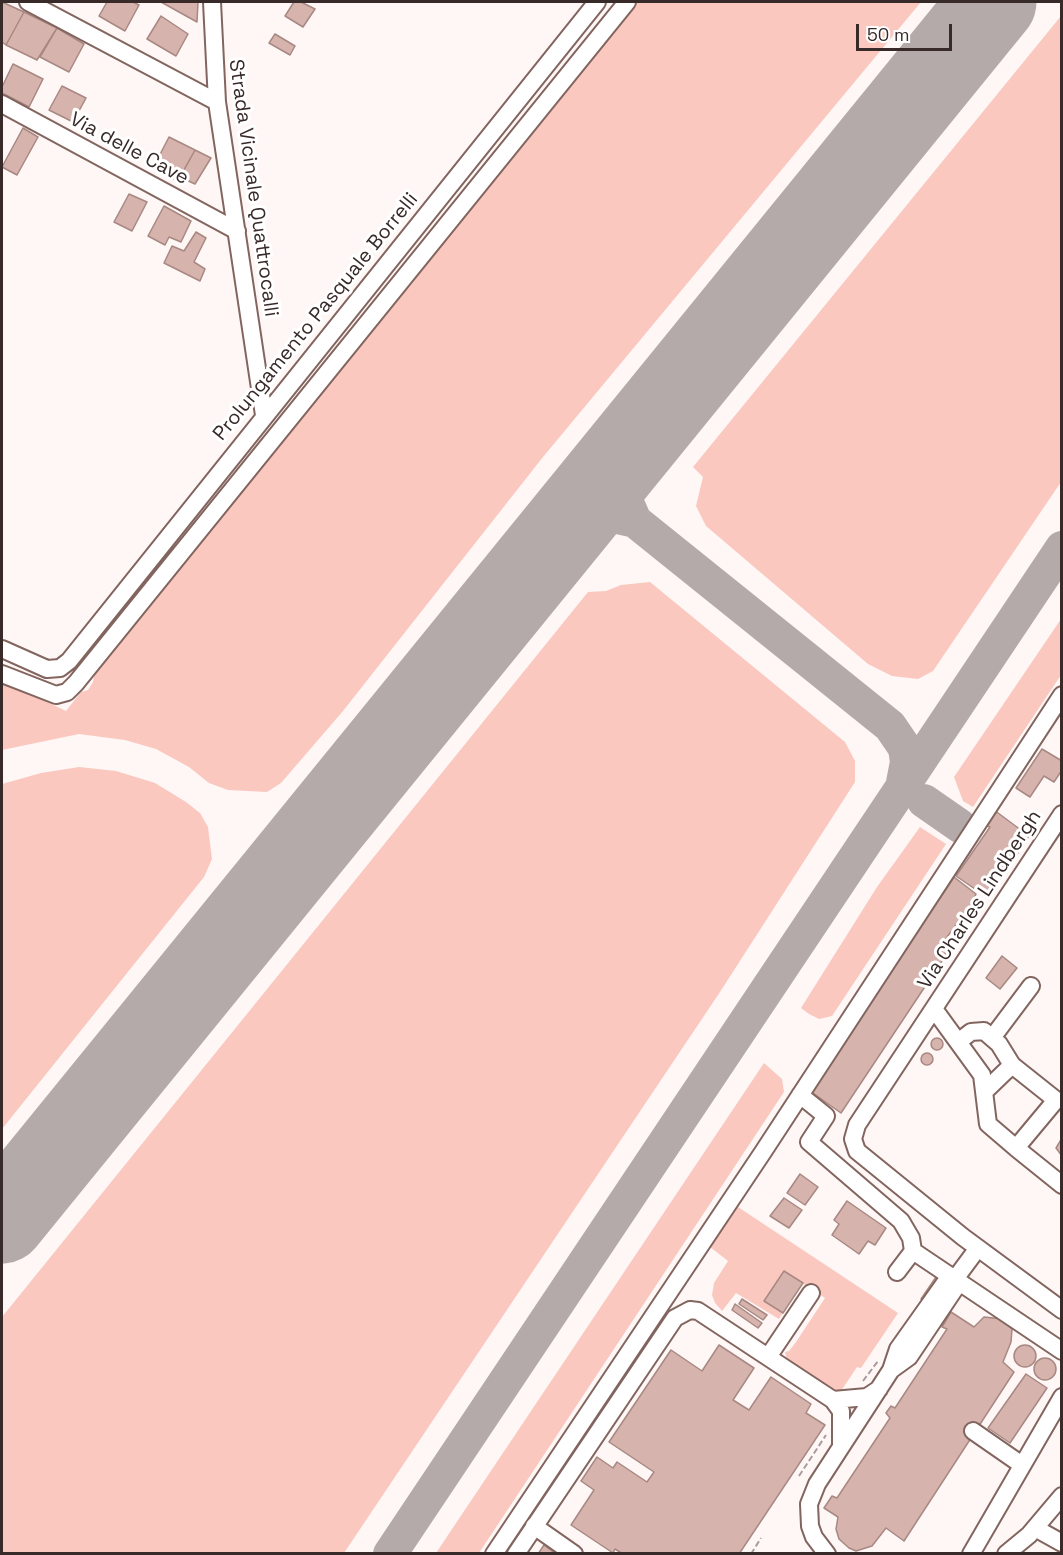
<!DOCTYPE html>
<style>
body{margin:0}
#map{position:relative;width:1063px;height:1555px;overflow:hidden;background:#fef7f6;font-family:"Space Grotesk",sans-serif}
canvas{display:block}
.frame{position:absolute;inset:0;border:3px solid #372a28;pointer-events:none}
.scale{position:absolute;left:856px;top:24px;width:96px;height:27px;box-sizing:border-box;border:3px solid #372a28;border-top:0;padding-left:8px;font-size:18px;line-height:21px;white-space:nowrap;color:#372a28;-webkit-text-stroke:4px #fff;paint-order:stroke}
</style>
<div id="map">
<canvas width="1063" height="1555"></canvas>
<div class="frame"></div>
<div class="scale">50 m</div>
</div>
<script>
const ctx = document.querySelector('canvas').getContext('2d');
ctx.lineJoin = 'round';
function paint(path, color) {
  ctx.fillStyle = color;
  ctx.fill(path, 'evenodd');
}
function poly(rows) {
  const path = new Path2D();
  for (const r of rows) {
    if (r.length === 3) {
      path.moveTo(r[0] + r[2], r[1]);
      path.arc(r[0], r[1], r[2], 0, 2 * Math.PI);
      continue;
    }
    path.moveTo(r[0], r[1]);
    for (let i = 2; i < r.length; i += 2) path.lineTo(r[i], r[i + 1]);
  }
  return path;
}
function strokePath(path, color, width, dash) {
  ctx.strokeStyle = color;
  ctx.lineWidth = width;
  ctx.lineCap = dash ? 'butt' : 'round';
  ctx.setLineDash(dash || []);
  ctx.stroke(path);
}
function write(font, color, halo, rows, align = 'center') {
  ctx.font = font + ' "Space Grotesk",sans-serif';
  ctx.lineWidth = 6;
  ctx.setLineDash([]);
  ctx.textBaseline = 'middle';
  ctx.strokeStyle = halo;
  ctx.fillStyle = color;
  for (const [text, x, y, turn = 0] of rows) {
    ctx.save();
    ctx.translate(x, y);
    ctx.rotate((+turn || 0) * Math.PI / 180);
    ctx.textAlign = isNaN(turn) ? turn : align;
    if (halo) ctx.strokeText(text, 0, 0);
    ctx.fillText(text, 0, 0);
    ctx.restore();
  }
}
paint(poly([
 [635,2,921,2,543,457,343,711,281,783,267,792,228,790,209,783,189,767,156,749,125,740,79,734,2,750,2,680,66,711,81,692,88,690,93,682,95,670,380,316,411,285,448,231],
 [1061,16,1061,482,933,671,918,679,892,676,868,664,706,526,696,506,703,477,693,467],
 [650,582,845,742,855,761,855,782,720,992,344,1553,2,1553,2,1317,588,592,606,591,621,585],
 [1061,619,1061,675,973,807,963,801,954,777],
 [79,767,116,771,155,783,186,802,200,813,208,827,212,859,204,877,2,1129,2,784,41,773],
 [920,827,946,844,832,1016,819,1019,809,1014,801,1008,877,887],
 [764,1063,782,1079,784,1092,479,1553,436,1553],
 [738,1207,898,1313,861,1368,857,1367,841,1391,833,1391,787,1360,785,1352,789,1351,796,1342,825,1298,784,1271,764,1301,783,1313,779,1319,736,1293,722,1311,715,1303,712,1295,714,1283,728,1261,710,1247]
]), '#fac8bf');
strokePath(poly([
 [634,443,622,480,623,494,635,521,890,726,905,748,907,762,902,788],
 [556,539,581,521,596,516,608,515,635,521],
 [924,801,960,826],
 [390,1554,1062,548]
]), '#b4aaa9', 34);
strokePath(poly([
 [2,1220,993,2]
]), '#b4aaa9', 87);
const building = poly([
 [2,2,24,12,6,45,2,42,2,2],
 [107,2,133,2,139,5,125,31,99,16,107,2],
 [161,2,198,2,197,22,161,2],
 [294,2,301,2,315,9,303,27,285,16,294,2],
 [24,12,57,28,37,60,6,45,24,12],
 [161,16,188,34,176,56,147,39,161,16],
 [57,28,84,44,69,72,40,57,57,28],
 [275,34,295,46,290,55,269,43,275,34],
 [13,64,43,79,29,107,2,93,2,87,13,64],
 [62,86,86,98,73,122,49,110,62,86],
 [23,128,38,137,17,175,2,167,23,128],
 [169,137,195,150,178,181,153,168,169,137],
 [195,150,211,158,195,184,180,177,195,150],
 [129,194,147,202,132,231,114,222,129,194],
 [164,206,191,221,181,242,169,237,165,245,148,236,164,206],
 [196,232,206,238,194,262,205,269,200,281,164,263,172,246,184,251,196,232],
 [1042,749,1062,761,1062,770,1054,782,1044,776,1030,797,1016,788,1042,749],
 [994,810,1029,836,988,898,956,876,990,827,984,825,994,810],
 [954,877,976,894,972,903,942,944,946,955,841,1113,810,1091,954,877],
 [1002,956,1017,968,1000,989,986,978,1002,956],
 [937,1044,6],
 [927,1059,6],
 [1062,1138,1062,1156,1056,1148,1062,1138],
 [800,1174,818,1187,805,1205,787,1193,800,1174],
 [784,1198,802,1210,789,1228,770,1216,784,1198],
 [847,1201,886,1228,875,1245,868,1241,859,1254,832,1235,839,1224,834,1220,847,1201],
 [784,1271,803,1283,783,1313,764,1301,784,1271],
 [936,1277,947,1285,932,1307,921,1299,936,1277],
 [742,1299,767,1315,763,1320,739,1304,742,1299],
 [735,1304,762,1323,758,1328,732,1310,735,1304],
 [951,1312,974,1327,984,1317,1003,1319,1012,1329,1011,1342,1003,1362,1014,1372,904,1541,886,1528,872,1546,856,1551,849,1548,839,1539,836,1529,838,1517,824,1508,832,1496,837,1498,890,1418,886,1413,891,1406,895,1408,947,1329,942,1327,951,1312],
 [719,1345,754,1368,733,1400,749,1410,771,1377,811,1404,806,1413,825,1425,739,1554,623,1554,615,1549,613,1553,571,1525,594,1490,581,1481,597,1457,613,1468,617,1462,647,1482,654,1472,609,1442,671,1350,702,1371,719,1345],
 [1025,1356,11],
 [1045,1369,11],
 [1026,1374,1047,1388,1010,1443,988,1428,1026,1374],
 [544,1545,556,1554,538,1554,544,1545]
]);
paint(building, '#d6b4ad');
strokePath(building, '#a88882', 1.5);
const minor = poly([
 [28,2,217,102],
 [212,2,217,102,264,415],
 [2,104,237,231],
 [2,649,47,669,60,668,69,661,597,2],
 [2,674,56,695,67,692,76,683,627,2],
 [1062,814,857,1125,853,1139,857,1151,963,1237,1062,1310],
 [934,1009,982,1075,988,1124,1016,1148,1056,1100,1012,1065,999,1044,984,1031,971,1032,958,1042],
 [992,1038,1031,986],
 [984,1092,1012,1065],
 [800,1095,826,1116,809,1142,901,1221,911,1238,913,1251],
 [1016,1148,1062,1185],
 [897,1272,913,1251,1062,1351],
 [768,1357,811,1293],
 [891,1370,909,1357,956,1287,955,1279],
 [973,1431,1022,1465],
 [841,1446,841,1411,833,1400,867,1397,879,1389],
 [534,1526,574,1554],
 [1035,1528,1062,1543],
 [494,1554,763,1152,1062,695],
 [516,1554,675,1318,690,1310,698,1311,833,1400],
 [827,1554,814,1537,810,1526,809,1504,817,1484,891,1370,898,1349,947,1280,955,1279,978,1248],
 [971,1554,1062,1397],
 [1006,1554,1029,1535,1062,1496]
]);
strokePath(minor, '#83655f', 20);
strokePath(poly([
 [863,1381,878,1361],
 [799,1476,826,1435],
 [751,1554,761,1538]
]), '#a79d9c', 2, [6, 3]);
strokePath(minor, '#fff', 16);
write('20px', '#372a28', '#fff', [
 ["Via delle Cave",129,149,28],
 ["Strada Vicinale Quattrocalli",253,188,82],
 ["Prolungamento Pasquale Borrelli",316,317,-51],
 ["Via Charles Lindbergh",980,900,-57]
]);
</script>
